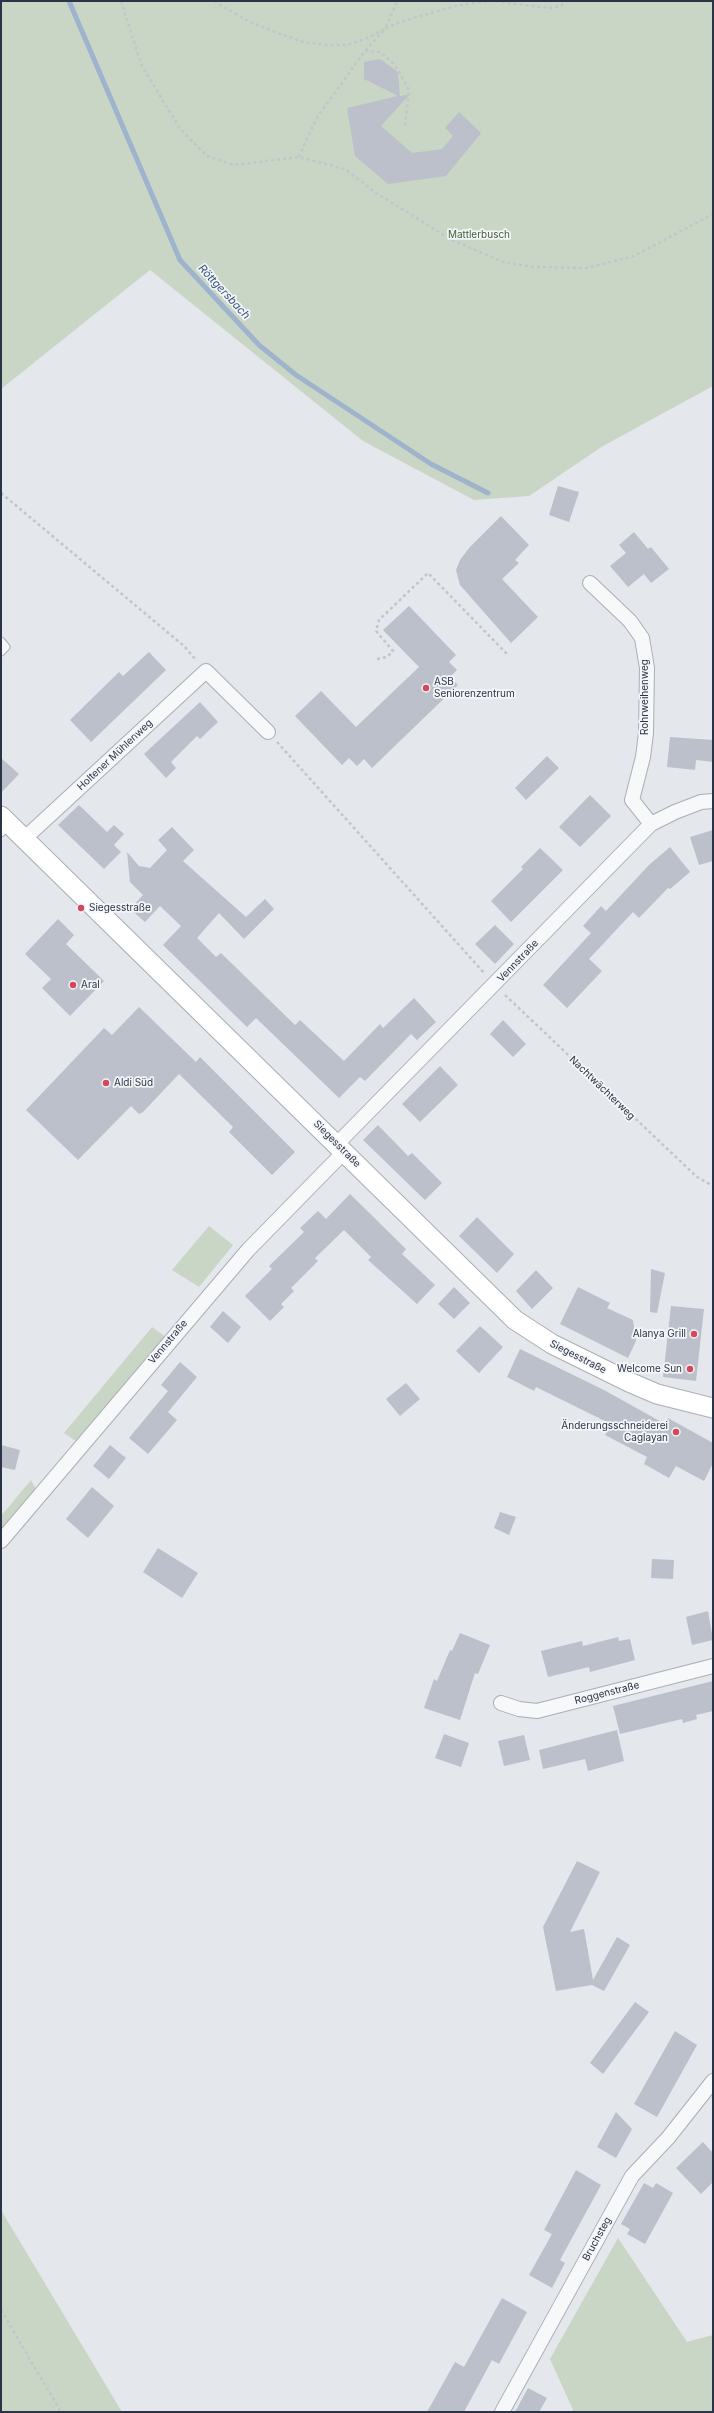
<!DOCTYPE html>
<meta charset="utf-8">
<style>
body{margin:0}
#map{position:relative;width:714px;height:2413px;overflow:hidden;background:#e4e7ec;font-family:Inter,sans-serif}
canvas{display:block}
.frame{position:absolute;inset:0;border:2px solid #2b3445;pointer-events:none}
</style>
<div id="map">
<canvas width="714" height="2413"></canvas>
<div class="frame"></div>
</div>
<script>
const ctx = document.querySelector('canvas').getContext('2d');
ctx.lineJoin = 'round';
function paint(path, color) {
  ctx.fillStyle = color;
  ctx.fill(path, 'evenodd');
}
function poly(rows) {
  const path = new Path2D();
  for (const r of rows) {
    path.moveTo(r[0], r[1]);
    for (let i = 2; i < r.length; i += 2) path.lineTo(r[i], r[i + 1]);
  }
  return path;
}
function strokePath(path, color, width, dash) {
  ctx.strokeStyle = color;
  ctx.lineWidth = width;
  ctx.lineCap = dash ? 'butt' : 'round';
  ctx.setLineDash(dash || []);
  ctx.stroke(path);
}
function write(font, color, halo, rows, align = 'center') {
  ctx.font = font + ' Inter,sans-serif';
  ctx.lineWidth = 3.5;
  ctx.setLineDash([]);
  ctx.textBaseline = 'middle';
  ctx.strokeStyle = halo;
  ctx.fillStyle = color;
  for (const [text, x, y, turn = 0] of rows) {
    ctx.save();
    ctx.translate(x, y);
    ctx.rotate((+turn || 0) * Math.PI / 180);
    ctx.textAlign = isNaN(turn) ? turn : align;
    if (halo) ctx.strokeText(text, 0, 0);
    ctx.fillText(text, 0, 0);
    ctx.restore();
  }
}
paint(poly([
 [1,1,713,1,713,386,603,446,529,496,474,500,363,441,150,270,1,389],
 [209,1226,233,1245,199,1287,172,1270],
 [152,1327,167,1338,79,1443,64,1433],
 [31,1480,38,1493,1,1536,1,1516],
 [1,2210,122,2412,1,2412],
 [618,2238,687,2342,713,2335,713,2412,574,2412,550,2359]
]), '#c9d6c5');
strokePath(poly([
 [69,1,180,260,259,345,296,375,431,464,488,493]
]), '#9fb4cc', 5);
paint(poly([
 [380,59,398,72,400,96,410,94,381,126,412,153,442,149,453,136,445,128,459,112,481,133,446,176,388,184,355,156,347,108,398,96,364,79,364,62],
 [558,486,579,492,569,522,549,515],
 [501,516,529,545,515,560,519,563,502,579,538,617,511,643,460,585,456,570,460,560,469,548],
 [634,532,648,549,651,547,669,569,651,583,644,574,628,587,610,566,626,553,619,545],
 [409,606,456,655,449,662,457,670,450,677,458,685,372,768,364,759,357,766,349,758,342,765,295,716,321,691,356,727,419,667,383,630],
 [149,652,166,670,91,742,70,720,119,672,123,676],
 [200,702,218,722,200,739,197,736,171,762,176,768,166,778,144,754],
 [670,737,713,740,713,762,696,760,695,770,667,767],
 [547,756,559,768,526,800,515,788],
 [1,758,19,774,1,793],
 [590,795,611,816,580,847,559,827],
 [79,805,107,832,114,825,124,834,114,845,121,852,104,869,58,825],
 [172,827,194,850,183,861,246,917,265,899,274,909,244,939,219,913,197,938,216,957,221,953,295,1025,300,1020,344,1061,380,1024,383,1028,414,998,436,1022,417,1040,411,1034,365,1081,360,1077,339,1098,256,1018,247,1027,163,945,181,926,160,906,145,922,130,909,143,895,130,882,127,852,139,866,150,868,167,850,158,840],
 [713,830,713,861,699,865,690,837],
 [670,847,690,872,670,889,668,888,639,918,633,912,589,959,602,971,567,1008,543,985,591,933,583,926,601,906,606,911,649,865],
 [540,848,563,870,511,922,491,901,523,869,521,867],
 [58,919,74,935,66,944,104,981,70,1016,42,988,51,979,25,954],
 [495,925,514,944,495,964,475,944],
 [139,1007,196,1062,200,1057,295,1152,272,1175,229,1132,233,1127,179,1074,143,1112,139,1114,131,1106,78,1160,26,1110,104,1028,112,1035],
 [503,1020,526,1044,513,1057,490,1034],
 [440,1066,458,1085,420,1122,402,1104],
 [378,1125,408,1156,412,1153,442,1183,425,1200,363,1140],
 [350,1194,406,1249,402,1254,435,1285,417,1304,368,1260,371,1257,344,1230,315,1258,318,1261,291,1288,294,1291,281,1304,284,1307,270,1321,245,1296,272,1269,269,1266,304,1232,300,1228,318,1211,326,1219],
 [477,1217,514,1254,497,1273,459,1236],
 [651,1269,665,1273,657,1313,650,1312],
 [536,1270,553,1288,532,1309,516,1291],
 [454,1287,470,1303,454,1319,438,1304],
 [578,1287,610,1303,607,1308,633,1320,636,1341,628,1358,560,1324],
 [671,1306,704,1309,696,1381,663,1377],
 [223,1311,241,1327,228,1343,210,1327],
 [480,1326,503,1347,479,1373,456,1351],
 [520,1349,604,1390,665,1424,668,1418,713,1443,713,1463,704,1481,676,1466,669,1478,644,1464,647,1457,605,1435,611,1424,536,1387,534,1391,507,1377],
 [180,1362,197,1377,168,1412,177,1420,148,1454,129,1438,168,1391,161,1385],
 [406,1383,420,1399,400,1416,386,1399],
 [1,1445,20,1450,15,1470,1,1467],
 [110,1445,126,1458,109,1479,93,1466],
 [92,1487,114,1506,88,1538,66,1519],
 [500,1512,516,1517,509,1535,494,1528],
 [158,1548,198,1573,182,1598,143,1572],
 [652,1559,674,1560,673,1579,651,1578],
 [708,1611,713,1640,692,1645,686,1617],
 [460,1633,490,1645,478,1674,475,1673,460,1720,424,1708,434,1679,437,1681,450,1650,452,1651],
 [618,1637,619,1641,630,1639,635,1660,590,1672,589,1667,548,1677,541,1651,582,1641,583,1646],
 [713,1681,713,1711,696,1715,697,1719,683,1723,682,1719,620,1734,613,1706],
 [617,1730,624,1761,588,1771,585,1759,543,1769,539,1750],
 [444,1734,469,1743,461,1767,435,1758],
 [524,1735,530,1760,504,1766,498,1741],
 [577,1861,600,1872,570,1932,584,1929,593,1980,617,1937,630,1945,604,1991,592,1985,556,1991,543,1927],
 [635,2002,649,2012,603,2074,590,2063],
 [675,2031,697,2045,657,2117,634,2104],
 [616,2112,632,2129,616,2158,597,2147],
 [703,2142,713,2153,713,2182,701,2194,676,2168],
 [576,2170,601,2185,560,2260,565,2263,552,2288,529,2275,552,2234,544,2230],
 [644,2183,653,2188,656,2183,673,2193,645,2244,627,2234,630,2229,621,2224],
 [502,2298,527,2312,499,2364,492,2360,464,2412,427,2412,455,2362,464,2367],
 [528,2388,547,2398,539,2412,515,2412]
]), '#bbc0ca');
const lane = poly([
 [1,641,6,647,1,652],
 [1,833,10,824]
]);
const street = poly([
 [590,583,630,621,642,638,647,668,646,733,643,757,632,800,651,824],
 [24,839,206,671,268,732],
 [337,1144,651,824,675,812,701,802,713,801],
 [1,1541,248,1250,345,1151],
 [501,1703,519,1709,537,1711,713,1666],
 [502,2412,632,2176,668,2138,713,2081]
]);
const secondary = poly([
 [1,816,515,1320,552,1344,629,1382,657,1394,713,1408]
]);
strokePath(lane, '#a9aeb7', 9);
strokePath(street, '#a9aeb7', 16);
strokePath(secondary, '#a9aeb7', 21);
strokePath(poly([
 [121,1,141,64,180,129,207,156,234,165,299,157,345,169,376,193,452,240,503,262,534,267,587,268,634,256,713,214],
 [214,1,248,21,275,32,304,42,327,45,347,45,365,39,385,29,397,1],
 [365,51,380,52,395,65,409,90,405,126],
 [299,157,316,119,365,51,385,29,400,22,459,5,493,1,550,8,560,6,567,1],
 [1,493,184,646,196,660],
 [377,659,387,657,393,651,376,631,379,620,428,573,507,654],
 [277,742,485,974],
 [505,995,697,1177,713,1186],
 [1,2310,61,2412]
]), '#c2c5cb', 2.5, [3, 3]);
strokePath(lane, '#f7f8fa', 7);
strokePath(street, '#f7f8fa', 14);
strokePath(secondary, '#fff', 19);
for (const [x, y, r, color] of [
 [426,688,4,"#d1495b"],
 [81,908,4,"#d1495b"],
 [73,985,4,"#d1495b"],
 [106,1083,4,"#d1495b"],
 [694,1334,4,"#d1495b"],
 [690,1369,4,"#d1495b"],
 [676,1432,4,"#d1495b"]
]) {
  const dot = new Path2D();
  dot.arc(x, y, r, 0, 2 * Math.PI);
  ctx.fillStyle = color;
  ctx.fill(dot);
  strokePath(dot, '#f4f6f9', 1.5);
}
write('10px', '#3f6138', '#f4f6f9', [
 ["Mattlerbusch",479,235]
]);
write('10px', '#2b3445', '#f4f6f9', [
 ["ASB",434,682],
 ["Seniorenzentrum",434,694],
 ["Siegesstraße",89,908],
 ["Aral",81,985],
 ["Aldi Süd",114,1083],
 ["Alanya Grill",686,1334,"right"],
 ["Welcome Sun",682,1369,"right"],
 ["Änderungsschneiderei",668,1426,"right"],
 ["Caglayan",668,1438,"right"]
], 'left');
write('10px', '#2b3445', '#f4f6f9', [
 ["Rohrweihenweg",645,697,-90],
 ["Holtener Mühlenweg",115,755,-43],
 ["Vennstraße",518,961,-46],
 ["Nachtwächterweg",602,1088,44],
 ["Siegesstraße",337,1144,45],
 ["Vennstraße",168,1342,-50],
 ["Siegesstraße",578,1357,27],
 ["Roggenstraße",607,1693,-14],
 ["Bruchsteg",597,2239,-61]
]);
write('italic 11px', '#34527a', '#f4f6f9', [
 ["Röttgersbach",224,292,47]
]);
</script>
